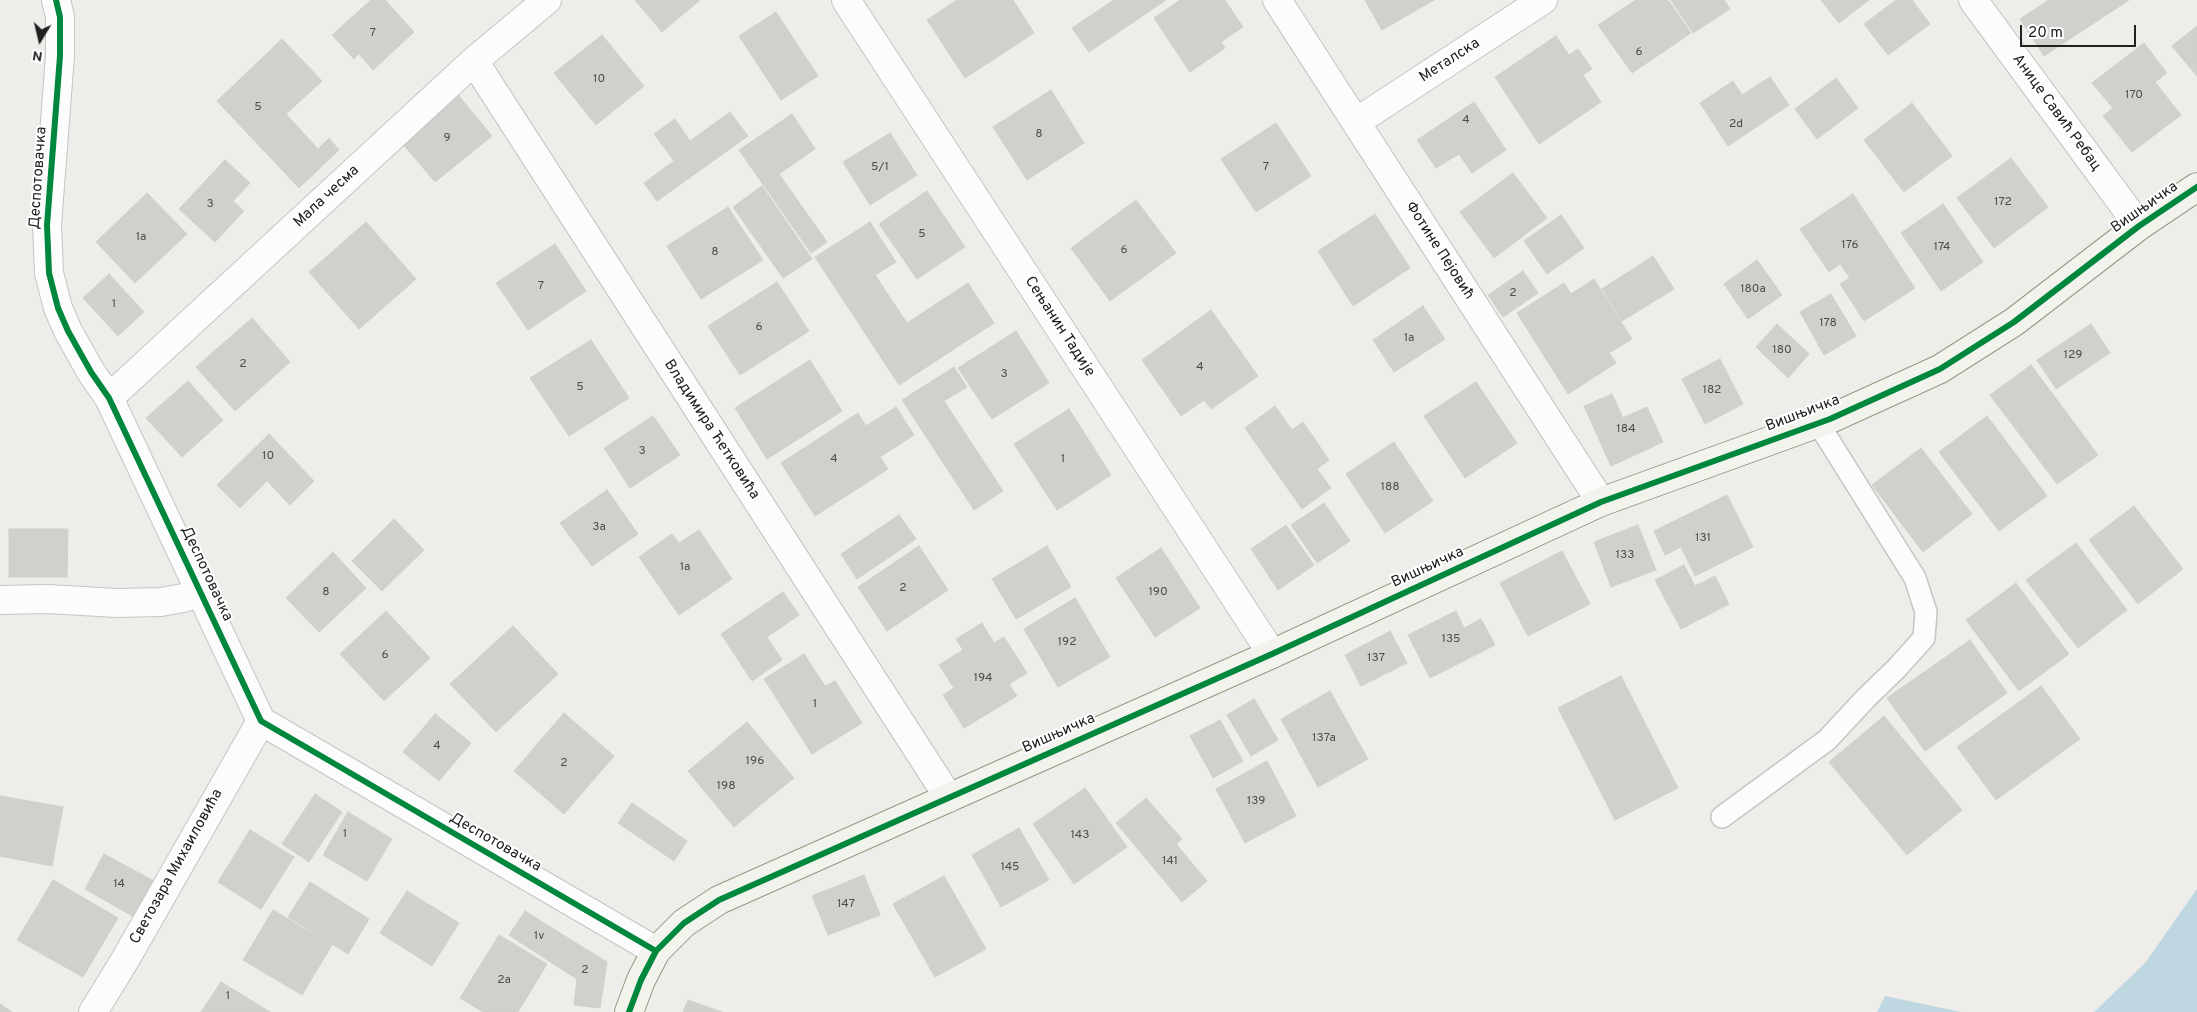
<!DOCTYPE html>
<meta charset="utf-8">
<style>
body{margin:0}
#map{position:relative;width:2197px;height:1012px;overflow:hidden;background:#eeedea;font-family:Overpass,sans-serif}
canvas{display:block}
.north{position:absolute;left:15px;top:15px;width:50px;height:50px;-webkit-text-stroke:4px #fff;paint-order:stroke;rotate:189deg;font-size:14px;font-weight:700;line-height:20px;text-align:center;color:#212121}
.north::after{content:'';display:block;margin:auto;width:18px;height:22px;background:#212121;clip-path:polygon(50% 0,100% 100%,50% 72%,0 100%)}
.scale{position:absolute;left:2020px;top:25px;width:116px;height:22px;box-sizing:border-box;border:2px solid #212121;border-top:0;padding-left:6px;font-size:15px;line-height:18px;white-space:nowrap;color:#212121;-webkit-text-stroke:4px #fff;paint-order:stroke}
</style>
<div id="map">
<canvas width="2197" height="1012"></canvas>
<div class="north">N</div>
<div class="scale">20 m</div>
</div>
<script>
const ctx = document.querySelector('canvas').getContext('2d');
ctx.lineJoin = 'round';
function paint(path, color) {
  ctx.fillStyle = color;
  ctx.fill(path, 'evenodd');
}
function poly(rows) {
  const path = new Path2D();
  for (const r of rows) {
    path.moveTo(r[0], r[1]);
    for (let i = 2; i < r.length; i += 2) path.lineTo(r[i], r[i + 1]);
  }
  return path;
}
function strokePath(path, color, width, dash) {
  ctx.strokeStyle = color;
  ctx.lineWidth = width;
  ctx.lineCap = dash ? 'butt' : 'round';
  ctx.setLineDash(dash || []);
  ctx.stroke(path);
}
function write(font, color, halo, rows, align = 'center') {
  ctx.font = font + ' Overpass,sans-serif';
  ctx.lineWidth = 4;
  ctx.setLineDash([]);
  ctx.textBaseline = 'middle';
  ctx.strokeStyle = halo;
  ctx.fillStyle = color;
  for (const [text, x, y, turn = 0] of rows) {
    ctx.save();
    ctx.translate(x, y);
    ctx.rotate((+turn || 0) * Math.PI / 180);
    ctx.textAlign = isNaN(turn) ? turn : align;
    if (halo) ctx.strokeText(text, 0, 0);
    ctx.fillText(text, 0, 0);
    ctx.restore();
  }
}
paint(poly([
 [2197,889,2197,1012,2094,1012,2145,963],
 [1885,996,1961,1012,1877,1012]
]), '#bfd7e0');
const building = poly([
 [371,0,385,0,414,32,373,70,359,54,354,59,332,35,371,0],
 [635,0,700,0,662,32,635,0],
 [957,0,1013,0,1034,33,965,78,927,20,957,0],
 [1114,0,1166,0,1089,52,1072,28,1114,0],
 [1180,0,1225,0,1243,27,1221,42,1225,48,1190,72,1154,18,1180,0],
 [1365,0,1434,0,1382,30,1365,0],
 [1636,0,1668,0,1691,33,1632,73,1598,25,1636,0],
 [1671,0,1724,0,1730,9,1693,33,1671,0],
 [1821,0,1869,0,1839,23,1821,0],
 [1896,0,1912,0,1930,24,1888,55,1864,24,1896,0],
 [2049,0,2129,0,2044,56,2020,19,2049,0],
 [776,12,818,76,781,100,739,36,776,12],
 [2197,26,2197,76,2172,46,2197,26],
 [602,35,644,86,596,125,554,73,602,35],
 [1556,36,1569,55,1578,49,1592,69,1583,75,1601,102,1539,144,1495,77,1556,36],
 [282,39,322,81,286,114,318,149,329,138,339,150,299,188,217,101,282,39],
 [2144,43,2167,73,2155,82,2181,115,2132,152,2103,116,2113,108,2092,83,2144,43],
 [1770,77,1789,105,1728,146,1700,103,1733,81,1742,95,1770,77],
 [1836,78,1858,108,1817,139,1795,109,1836,78],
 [1051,90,1084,143,1027,180,993,127,1051,90],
 [459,96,492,136,435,182,402,143,459,96],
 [1474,102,1506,150,1472,173,1459,154,1436,168,1417,140,1474,102],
 [1912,103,1952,156,1904,192,1864,140,1912,103],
 [730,112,748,136,657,201,644,183,674,161,654,134,675,119,690,141,730,112],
 [792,114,815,149,779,174,827,242,811,253,739,150,792,114],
 [1276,123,1311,176,1256,212,1221,159,1276,123],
 [890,133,917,175,870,205,843,162,890,133],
 [2011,158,2048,207,1994,248,1957,198,2011,158],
 [225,160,250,183,233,201,244,211,215,242,179,209,225,160],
 [1513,173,1547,218,1494,258,1460,212,1513,173],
 [762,186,812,259,783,278,733,207,762,186],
 [927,191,965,247,917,279,879,224,927,191],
 [147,193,187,234,135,283,96,242,147,193],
 [1853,194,1915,288,1864,321,1840,284,1850,278,1840,264,1829,272,1800,229,1853,194],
 [1136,200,1176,253,1110,301,1071,248,1136,200],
 [1943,204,1983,262,1941,291,1901,233,1943,204],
 [728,207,763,260,701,299,667,246,728,207],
 [1375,214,1410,268,1353,306,1318,251,1375,214],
 [1561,215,1584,248,1547,274,1524,241,1561,215],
 [366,222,416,279,359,329,309,272,366,222],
 [870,222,896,262,875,275,907,323,968,283,994,323,899,385,815,257,870,222],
 [555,244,586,291,528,330,496,283,555,244],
 [1653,256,1674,289,1622,321,1602,289,1653,256],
 [1757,260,1782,295,1748,319,1724,284,1757,260],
 [1523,271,1538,293,1503,317,1488,295,1523,271],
 [109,274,144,312,118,336,83,298,109,274],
 [1594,279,1632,339,1609,353,1616,363,1568,394,1517,313,1564,283,1571,294,1594,279],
 [777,282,809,331,740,375,708,326,777,282],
 [1831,294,1856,336,1824,355,1800,312,1831,294],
 [1423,306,1445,339,1394,372,1373,340,1423,306],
 [1211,310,1258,376,1211,409,1204,400,1181,416,1142,360,1211,310],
 [252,318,290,362,235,411,196,367,252,318],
 [1777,324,1809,354,1788,378,1756,347,1777,324],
 [2091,324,2110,353,2056,389,2037,360,2091,324],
 [1016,331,1049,383,992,419,958,368,1016,331],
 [591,340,629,398,569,436,530,378,591,340],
 [1720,359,1743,404,1705,424,1682,379,1720,359],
 [810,360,842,411,767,459,735,408,810,360],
 [2031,365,2098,455,2057,484,1990,395,2031,365],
 [954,367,967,387,944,401,1003,491,974,510,902,400,954,367],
 [188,381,223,420,182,457,146,418,188,381],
 [1476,382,1517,443,1465,478,1424,416,1476,382],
 [1612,394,1623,418,1647,407,1663,442,1611,466,1584,406,1612,394],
 [1275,406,1292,430,1303,422,1329,460,1317,469,1331,488,1302,509,1245,428,1275,406],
 [896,407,914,435,880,457,888,469,815,516,781,463,858,413,866,426,896,407],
 [1069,409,1111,475,1057,510,1014,444,1069,409],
 [653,416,680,455,630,488,604,448,653,416],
 [1987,416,2047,496,1999,531,1939,452,1987,416],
 [269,434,314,481,290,505,267,481,240,508,217,485,269,434],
 [1394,442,1433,501,1385,533,1346,474,1394,442],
 [1921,448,1972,514,1923,552,1872,485,1921,448],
 [607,490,638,534,592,566,560,523,607,490],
 [1727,495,1753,547,1695,576,1681,547,1665,555,1654,531,1727,495],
 [1324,503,1350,541,1317,563,1291,525,1324,503],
 [2134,506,2183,569,2138,604,2089,540,2134,506],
 [899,515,916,539,857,579,841,554,899,515],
 [394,519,424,550,382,591,352,561,394,519],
 [1286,525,1314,565,1278,590,1251,549,1286,525],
 [1638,525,1656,570,1611,587,1594,542,1638,525],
 [9,529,68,529,67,577,9,577,9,529],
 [699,530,732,579,679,615,639,557,672,534,679,543,699,530],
 [2076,543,2127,610,2078,648,2026,580,2076,543],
 [919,546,948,590,887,631,858,587,919,546],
 [1047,546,1071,587,1016,619,992,579,1047,546],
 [1161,548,1200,608,1155,637,1116,578,1161,548],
 [1562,551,1590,604,1528,636,1500,583,1562,551],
 [333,552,366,588,319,632,286,598,333,552],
 [1684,565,1695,586,1715,576,1729,604,1681,629,1655,580,1684,565],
 [2016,583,2069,654,2019,691,1966,620,2016,583],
 [783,592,799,615,767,637,782,660,752,681,721,634,783,592],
 [1075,598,1110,657,1058,687,1024,629,1075,598],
 [386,611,430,658,384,701,340,654,386,611],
 [1456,611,1464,628,1481,619,1495,645,1430,678,1408,635,1456,611],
 [982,623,994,643,1004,637,1027,673,1009,684,1017,696,964,728,943,695,954,688,939,665,963,650,956,639,982,623],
 [513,626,558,674,496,732,450,684,513,626],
 [1390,631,1407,663,1361,686,1345,655,1390,631],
 [1970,640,2007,693,1925,751,1887,698,1970,640],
 [804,654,825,686,835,681,862,723,812,754,764,679,804,654],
 [1621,676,1678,788,1615,820,1558,708,1621,676],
 [2041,686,2080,739,1996,800,1957,747,2041,686],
 [1330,691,1368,759,1318,787,1281,719,1330,691],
 [1254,699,1278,740,1251,756,1227,715,1254,699],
 [564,713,614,756,564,814,514,771,564,713],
 [435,714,471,743,439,781,403,752,435,714],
 [1884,716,1962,810,1907,855,1829,762,1884,716],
 [1220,720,1243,761,1213,778,1190,736,1220,720],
 [747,722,794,778,764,802,717,747,747,722],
 [717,747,764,802,734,827,688,771,717,747],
 [1267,761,1296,816,1245,843,1216,789,1267,761],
 [1085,788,1127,847,1074,884,1033,824,1085,788],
 [315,794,342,812,309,862,282,844,315,794],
 [0,796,63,807,52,866,0,856,0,796],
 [1146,798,1182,839,1176,844,1207,881,1182,902,1116,823,1146,798],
 [632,803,687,841,674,861,618,823,632,803],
 [348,812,392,839,367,881,323,855,348,812],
 [1019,828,1049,880,1001,907,972,855,1019,828],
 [250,830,294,857,261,909,218,882,250,830],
 [104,854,154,881,134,917,85,889,104,854],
 [864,875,880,915,828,935,812,896,864,875],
 [944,876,986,949,935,977,893,904,944,876],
 [53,880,118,918,83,977,17,940,53,880],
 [310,882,369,919,348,954,288,917,310,882],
 [407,891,459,923,432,966,380,933,407,891],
 [273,910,332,945,302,995,243,960,273,910],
 [525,911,568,938,552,963,509,935,525,911],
 [499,935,547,964,518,1012,483,1012,460,998,499,935],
 [568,938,607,962,600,1008,574,1005,577,979,552,963,568,938],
 [221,982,270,1012,201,1012,221,982],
 [688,1000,722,1012,683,1012,688,1000],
 [0,1004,12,1012,0,1012,0,1004]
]);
paint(building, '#d1d0cd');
strokePath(building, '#d1cfcb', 1);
const lane = poly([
 [1722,817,1827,740,1866,698,1896,669,1924,638,1926,612,1915,578,1818,423]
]);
const street = poly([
 [56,0,60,17,60,56,47,225,49,273,58,308,68,331,91,372,109,398,261,721,656,951],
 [846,0,1272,654],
 [1277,0,1601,502],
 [1973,0,2139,226],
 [474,61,949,798],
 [1356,122,1543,0],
 [109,398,474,61,547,0],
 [0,600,47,599,117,603,161,602,183,598,201,592],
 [93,1012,125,960,261,721]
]);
const secondary = poly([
 [629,1012,641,980,656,951,684,923,719,900,1272,654,1601,502,1830,419,1940,369,2014,322,2139,226,2197,187]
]);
strokePath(lane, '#c6c5c4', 24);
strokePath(street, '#c6c5c4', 30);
strokePath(secondary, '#959882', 30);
strokePath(lane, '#fcfcfc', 21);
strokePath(street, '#fcfcfc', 28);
strokePath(secondary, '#f2f3ed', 28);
strokePath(poly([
 [56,0,60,17,60,56,47,225,49,273,58,308,68,331,91,372,109,398,261,721,656,951],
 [629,1012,641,980,656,951,684,923,719,900,1272,654,1601,502,1830,419,1940,369,2014,322,2139,226,2197,187]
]), '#00873e', 6);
write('12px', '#4d4d4c', null, [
 ["7",373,34],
 ["6",1639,53],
 ["10",599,80],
 ["170",2134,96],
 ["5",258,108],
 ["4",1466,121],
 ["2d",1736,125],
 ["8",1039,135],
 ["9",447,139],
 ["5/1",880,168],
 ["7",1266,168],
 ["172",2003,203],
 ["3",210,205],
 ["5",922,235],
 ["1a",141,238],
 ["176",1850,246],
 ["174",1942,248],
 ["6",1124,251],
 ["8",715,253],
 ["7",541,287],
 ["180a",1753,290],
 ["2",1513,294],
 ["1",114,305],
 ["178",1828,324],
 ["6",759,328],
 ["1a",1409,339],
 ["180",1782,351],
 ["129",2073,356],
 ["2",243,365],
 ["4",1200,368],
 ["3",1004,375],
 ["5",580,388],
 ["182",1712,391],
 ["184",1626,430],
 ["3",642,452],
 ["10",268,457],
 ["4",834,460],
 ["1",1063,460],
 ["188",1390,488],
 ["3a",599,528],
 ["131",1703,539],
 ["133",1625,556],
 ["1a",685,568],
 ["2",903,589],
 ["8",326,593],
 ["190",1158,593],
 ["135",1451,640],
 ["192",1067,643],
 ["6",385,656],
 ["137",1376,659],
 ["194",983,679],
 ["1",815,705],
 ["137a",1324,739],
 ["4",437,747],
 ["196",755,762],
 ["2",564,764],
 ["198",726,787],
 ["139",1256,802],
 ["1",345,835],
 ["143",1080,836],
 ["141",1170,862],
 ["145",1010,868],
 ["14",119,885],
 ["147",846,905],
 ["1v",539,937],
 ["2",585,971],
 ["2a",504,981],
 ["1",228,997]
]);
write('15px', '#212121', '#fff', [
 ["Металска",1450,61,-33],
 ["Анице Савић Ребац",2056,113,54],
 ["Деспотовачка",39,178,-86],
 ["Мала чесма",327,197,-43],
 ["Вишњичка",2145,208,-35],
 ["Фотине Пејовић",1439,251,57],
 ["Сењанин Тадије",1059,327,57],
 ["Вишњичка",1803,414,-21],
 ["Владимира Ћетковића",711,430,57],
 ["Вишњичка",1428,568,-25],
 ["Деспотовачка",206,574,65],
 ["Вишњичка",1059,734,-24],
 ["Деспотовачка",495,843,30],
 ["Светозара Михаиловића",177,867,-61]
]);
</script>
